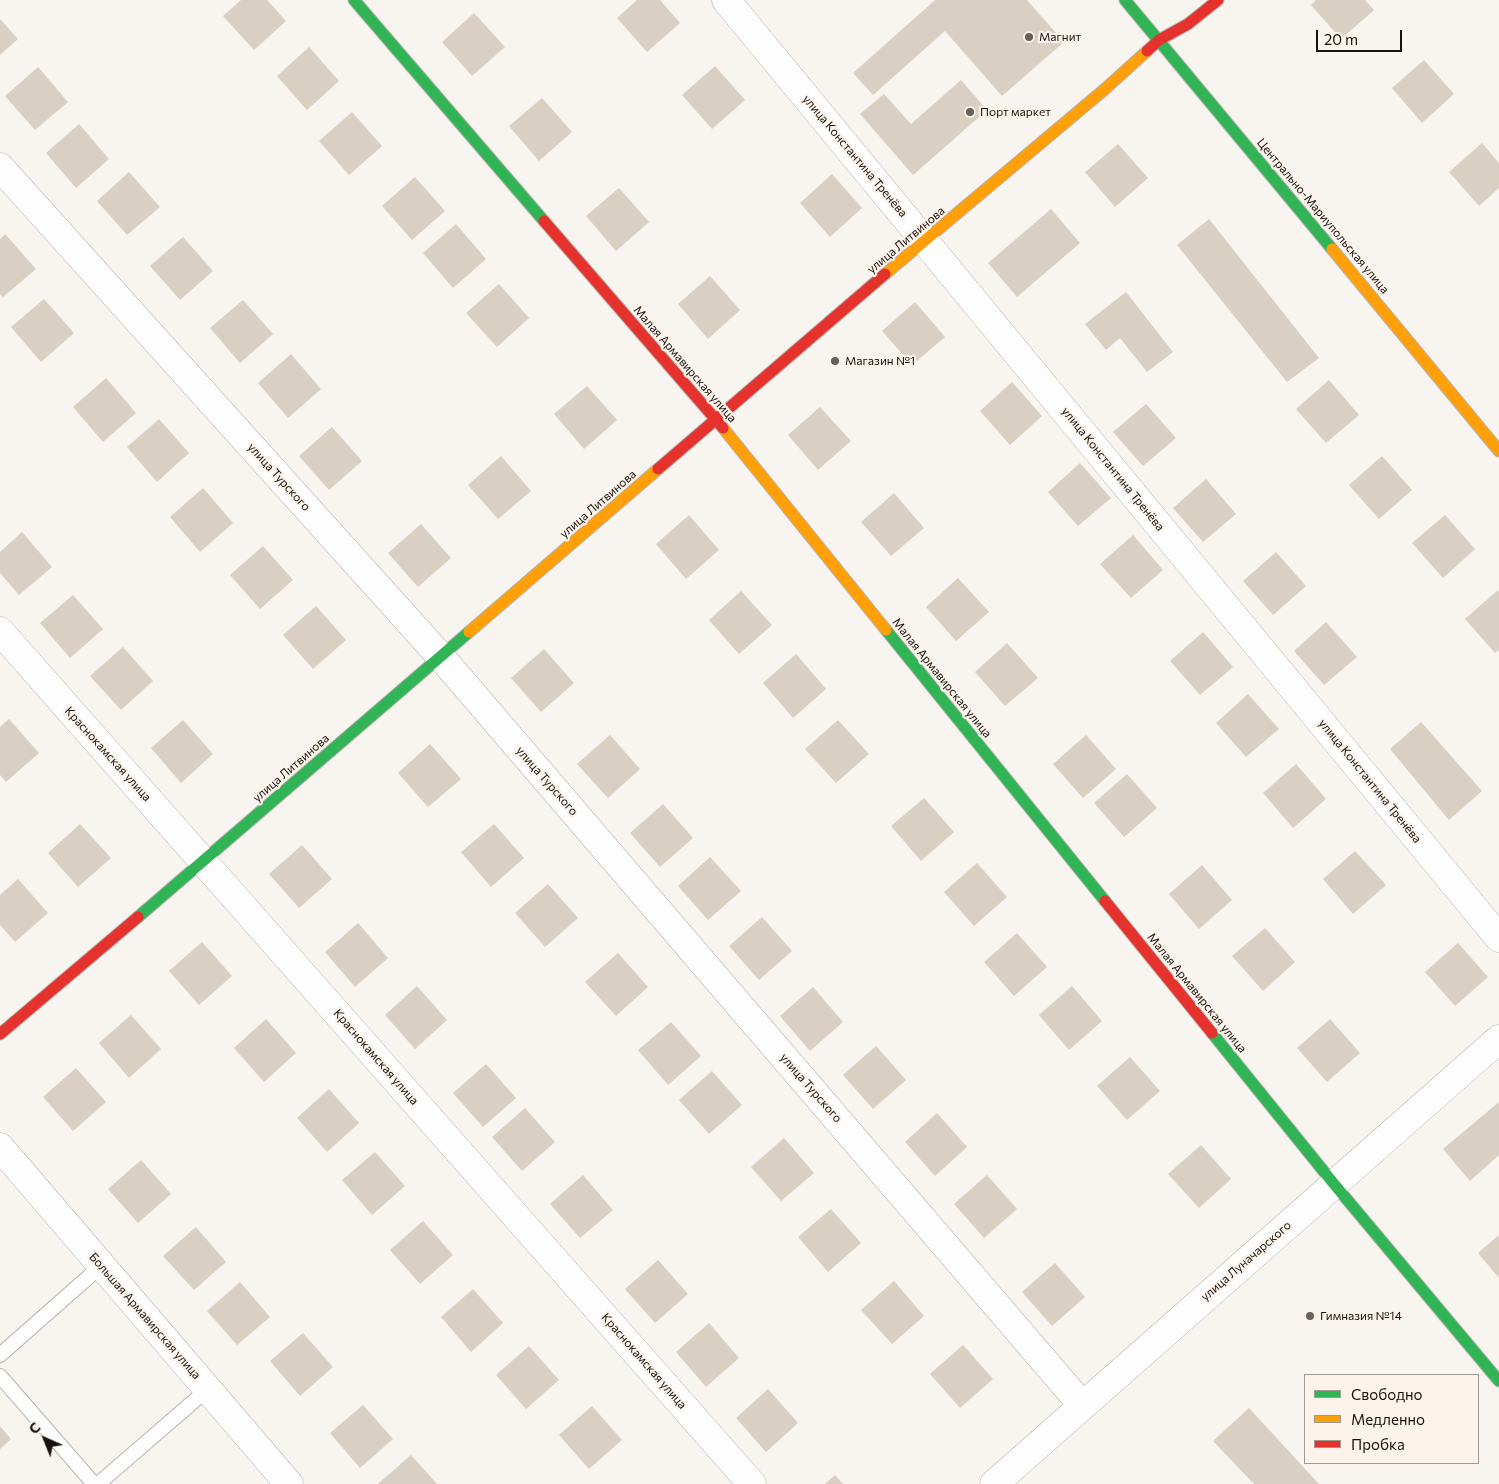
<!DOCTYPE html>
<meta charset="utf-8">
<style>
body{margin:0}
#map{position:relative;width:1499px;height:1484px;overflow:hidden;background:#f8f4f0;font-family:Commissioner,sans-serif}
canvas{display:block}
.legend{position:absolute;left:1304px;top:1374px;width:175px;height:90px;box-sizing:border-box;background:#fcf4ec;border:1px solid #a19a92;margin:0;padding:6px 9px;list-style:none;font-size:15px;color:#19120b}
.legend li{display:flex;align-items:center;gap:10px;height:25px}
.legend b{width:25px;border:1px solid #a19a92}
.north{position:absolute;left:20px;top:1414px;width:50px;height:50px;-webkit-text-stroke:4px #fcf4ec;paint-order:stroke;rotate:316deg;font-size:14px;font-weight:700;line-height:20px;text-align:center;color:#19120b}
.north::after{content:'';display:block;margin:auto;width:18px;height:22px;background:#19120b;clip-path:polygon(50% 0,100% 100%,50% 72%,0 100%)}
.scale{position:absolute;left:1316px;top:30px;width:86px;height:22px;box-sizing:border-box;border:2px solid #19120b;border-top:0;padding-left:6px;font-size:15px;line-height:18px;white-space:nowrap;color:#19120b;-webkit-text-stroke:4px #fcf4ec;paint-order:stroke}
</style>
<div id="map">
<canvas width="1499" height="1484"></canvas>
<ul class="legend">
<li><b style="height:6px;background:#30b455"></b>Свободно</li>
<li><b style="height:6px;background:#ff9f0a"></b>Медленно</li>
<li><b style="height:6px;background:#e5322d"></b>Пробка</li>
</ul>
<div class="north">С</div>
<div class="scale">20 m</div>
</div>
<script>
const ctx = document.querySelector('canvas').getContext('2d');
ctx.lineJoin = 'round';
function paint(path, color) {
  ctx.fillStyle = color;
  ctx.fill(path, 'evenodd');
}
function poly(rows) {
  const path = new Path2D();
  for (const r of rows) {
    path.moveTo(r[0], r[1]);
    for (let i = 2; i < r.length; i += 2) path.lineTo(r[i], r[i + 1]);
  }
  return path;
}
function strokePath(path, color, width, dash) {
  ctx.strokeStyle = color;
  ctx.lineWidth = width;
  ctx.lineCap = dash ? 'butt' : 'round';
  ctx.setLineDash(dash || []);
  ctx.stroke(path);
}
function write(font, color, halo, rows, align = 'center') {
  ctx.font = font + ' Commissioner,sans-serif';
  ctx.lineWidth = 4.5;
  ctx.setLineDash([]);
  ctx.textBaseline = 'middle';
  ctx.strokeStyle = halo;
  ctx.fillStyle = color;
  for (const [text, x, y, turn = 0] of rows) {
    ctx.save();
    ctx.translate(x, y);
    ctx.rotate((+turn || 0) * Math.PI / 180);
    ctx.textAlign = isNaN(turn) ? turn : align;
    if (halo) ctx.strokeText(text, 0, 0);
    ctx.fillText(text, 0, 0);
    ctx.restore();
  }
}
paint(poly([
 [241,0,267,0,286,21,254,50,223,16],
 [637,0,660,0,680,23,647,52,617,18],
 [935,0,1027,0,1064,42,1002,96,945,31,873,95,853,73],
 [1316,0,1365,0,1374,10,1341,39,1311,5],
 [474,13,505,47,472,76,442,42],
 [0,19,18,39,0,55],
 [309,47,339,81,307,110,277,76],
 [1424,60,1454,94,1422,123,1392,88],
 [715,66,745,100,712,129,682,95],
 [38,67,68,102,35,130,5,96],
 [961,80,987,110,913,175,860,114,884,94,911,124],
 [542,98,572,132,539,161,509,126],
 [352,112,382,146,349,175,319,141],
 [79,124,109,159,76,188,46,153],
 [1482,143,1499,163,1499,188,1479,206,1449,172],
 [1118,144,1148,178,1115,207,1085,172],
 [129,172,160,207,127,235,97,201],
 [832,174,862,208,830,237,800,203],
 [415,177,445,211,412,240,382,206],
 [619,188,649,222,616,251,586,216],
 [1051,209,1080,243,1017,297,988,263],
 [1209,219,1319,358,1287,382,1177,245],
 [456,224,486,259,453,288,423,253],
 [5,234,36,269,3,297,0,294,0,239],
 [183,237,213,271,180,300,150,266],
 [710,276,740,310,708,339,678,304],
 [499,284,529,318,497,347,466,313],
 [1126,292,1173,352,1147,372,1120,338,1106,350,1085,324],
 [44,299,74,333,41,362,11,327],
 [243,300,273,334,240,363,210,328],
 [915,302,945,337,912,365,882,331],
 [291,354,321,389,288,418,258,383],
 [106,378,136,413,103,442,73,407],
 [1329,380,1359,415,1326,443,1296,409],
 [1012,382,1042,416,1010,445,980,411],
 [587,386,617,420,584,449,554,414],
 [1146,404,1176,438,1143,466,1113,432],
 [820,407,851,441,818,470,788,435],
 [159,419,189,453,157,482,127,447],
 [332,427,362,461,329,490,299,456],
 [501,456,531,491,498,519,468,485],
 [1382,456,1412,490,1379,519,1349,485],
 [1080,463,1111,498,1078,526,1048,492],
 [1206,479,1236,514,1203,542,1173,508],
 [203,488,233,523,200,552,170,517],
 [894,493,924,528,891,556,861,522],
 [689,515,719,550,686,579,656,544],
 [1445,515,1475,549,1443,578,1412,543],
 [421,524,451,558,418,587,388,553],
 [22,532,52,567,19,595,0,573,0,552],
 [1133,535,1163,570,1131,598,1100,564],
 [263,546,293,580,260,609,230,575],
 [1276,552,1306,586,1273,615,1243,581],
 [958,578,989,612,956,641,926,607],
 [1498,590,1499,592,1499,650,1495,653,1465,619],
 [741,591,772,625,739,654,709,620],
 [73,595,103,629,70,658,40,623],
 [316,606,346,640,313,669,283,635],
 [1326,622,1357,657,1324,685,1294,651],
 [1203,632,1233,667,1200,695,1170,661],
 [1007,643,1038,678,1005,706,975,672],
 [123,647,153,681,121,710,90,676],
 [544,649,574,683,541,712,511,678],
 [796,654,826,689,793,718,763,683],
 [1248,694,1279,729,1246,757,1216,723],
 [9,719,39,753,6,782,0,775,0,727],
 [183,720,213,754,181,783,151,748],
 [838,720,869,754,836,783,805,749],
 [1421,722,1482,791,1449,820,1390,749],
 [610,735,640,769,608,798,577,764],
 [1086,735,1116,769,1083,798,1053,764],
 [430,744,461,779,428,807,398,773],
 [1296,764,1326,799,1293,828,1263,793],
 [1127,774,1157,808,1124,837,1094,803],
 [924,798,954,832,921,861,891,826],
 [663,804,693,838,660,867,630,833],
 [80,824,111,858,78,887,48,853],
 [494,824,524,858,491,887,461,852],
 [302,845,332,879,299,908,269,874],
 [1355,851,1386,885,1353,914,1323,879],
 [710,857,741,891,708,920,678,886],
 [977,863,1007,897,974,926,944,892],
 [1202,865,1232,900,1199,929,1169,894],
 [18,879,48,913,15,942,0,925,0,895],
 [548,884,578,918,545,947,515,913],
 [762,917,792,951,759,980,729,946],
 [358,923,388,958,355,987,325,952],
 [1265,928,1295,962,1263,991,1232,956],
 [1017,933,1047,967,1014,996,984,962],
 [202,942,232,976,199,1005,169,971],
 [1458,943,1488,977,1455,1006,1425,972],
 [618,953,648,987,616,1016,585,982],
 [417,986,447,1020,415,1049,385,1015],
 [1072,986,1102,1021,1069,1050,1039,1015],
 [813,987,843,1022,810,1051,780,1016],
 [131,1015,161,1049,129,1078,99,1043],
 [266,1019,296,1053,264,1082,234,1048],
 [1330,1019,1360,1053,1327,1082,1297,1048],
 [671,1022,701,1056,668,1085,638,1050],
 [876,1046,906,1080,873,1109,843,1075],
 [1130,1057,1160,1091,1127,1120,1097,1086],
 [486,1064,516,1098,483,1127,453,1093],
 [76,1068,106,1102,73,1131,43,1097],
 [712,1071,742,1105,709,1134,679,1100],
 [329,1089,359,1123,327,1152,297,1118],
 [1499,1102,1499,1155,1470,1181,1443,1149],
 [525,1108,555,1142,522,1171,492,1137],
 [937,1113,967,1147,935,1176,905,1142],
 [784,1138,814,1173,781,1201,751,1167],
 [1201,1145,1231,1179,1199,1208,1168,1174],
 [375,1152,405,1186,372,1215,342,1180],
 [141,1160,171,1194,138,1223,108,1189],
 [583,1175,613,1210,580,1238,550,1204],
 [987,1175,1017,1209,984,1238,954,1204],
 [831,1209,861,1243,828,1272,798,1237],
 [423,1221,453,1255,420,1284,390,1250],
 [196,1227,226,1262,194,1290,163,1256],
 [1499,1235,1499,1278,1478,1253],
 [658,1260,688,1294,655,1323,625,1289],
 [1055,1263,1085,1297,1052,1326,1022,1292],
 [894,1281,924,1316,892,1344,861,1310],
 [240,1282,270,1317,237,1345,207,1311],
 [473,1289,503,1323,471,1352,441,1317],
 [709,1323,739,1358,706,1387,676,1352],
 [303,1333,333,1367,300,1396,270,1361],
 [963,1345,993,1379,960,1408,930,1374],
 [529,1346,559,1380,526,1409,496,1375],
 [768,1389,798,1423,766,1452,736,1418],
 [363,1405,393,1439,360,1468,330,1433],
 [592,1406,622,1440,589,1469,559,1435],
 [1249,1408,1319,1484,1254,1484,1213,1441],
 [0,1426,11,1439,0,1449],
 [411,1455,437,1484,378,1484],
 [835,1475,843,1484,825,1484]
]), '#d9cfc3');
const lane = poly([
 [0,1355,101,1266],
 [0,1376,94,1484],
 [98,1484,208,1389]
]);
const street = poly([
 [726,0,1499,938],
 [0,167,441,657,1082,1405],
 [0,631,752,1484],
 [0,1147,289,1484],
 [994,1484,1499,1039]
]);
const fast = poly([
 [354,0,544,221],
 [1125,0,1332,249],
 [886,630,1105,901],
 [138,917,469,632],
 [1212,1033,1334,1184,1499,1381]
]);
const slow = poly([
 [1332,249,1499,451],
 [885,274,1105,89,1147,51],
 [723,428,886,630],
 [469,632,658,469]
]);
const jam = poly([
 [1147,51,1159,40,1188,24,1218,0],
 [544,221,723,428],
 [658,469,885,274],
 [1105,901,1212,1033],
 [0,1034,138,917]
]);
strokePath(lane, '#b9b4ae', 16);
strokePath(street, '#b9b4ae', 29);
strokePath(fast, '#b9b4ae', 13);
strokePath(slow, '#b9b4ae', 13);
strokePath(jam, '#b9b4ae', 13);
strokePath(lane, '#fefdfd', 14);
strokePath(street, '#fefdfd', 28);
strokePath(fast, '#30b455', 11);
strokePath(slow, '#ff9f0a', 11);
strokePath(jam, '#e5322d', 11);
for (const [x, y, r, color] of [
 [1029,37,5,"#67615b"],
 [970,112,5,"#67615b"],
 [835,361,5,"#67615b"],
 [1310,1316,5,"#67615b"]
]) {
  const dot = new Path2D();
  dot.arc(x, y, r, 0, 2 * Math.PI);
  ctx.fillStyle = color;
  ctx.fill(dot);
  strokePath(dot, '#fcf4ec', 2);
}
write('12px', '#19120b', '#fcf4ec', [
 ["Магнит",1039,37],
 ["Порт маркет",980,112],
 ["Магазин №1",845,361],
 ["Гимназия №14",1320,1316]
], 'left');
write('12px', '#19120b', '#fcf4ec', [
 ["улица Константина Тренёва",855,156,50],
 ["Центрально-Мариупольская улица",1323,216,50],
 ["улица Литвинова",906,240,-40],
 ["Малая Армавирская улица",685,364,49],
 ["улица Константина Тренёва",1113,469,51],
 ["улица Турского",279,477,48],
 ["улица Литвинова",598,504,-41],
 ["Малая Армавирская улица",942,678,51],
 ["Краснокамская улица",108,754,48],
 ["улица Литвинова",291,768,-41],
 ["улица Турского",547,781,49],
 ["улица Константина Тренёва",1370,781,51],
 ["Малая Армавирская улица",1197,993,51],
 ["Краснокамская улица",376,1057,49],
 ["улица Турского",811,1088,49],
 ["улица Луначарского",1246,1261,-41],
 ["Большая Армавирская улица",145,1316,49],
 ["Краснокамская улица",644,1361,49]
]);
</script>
